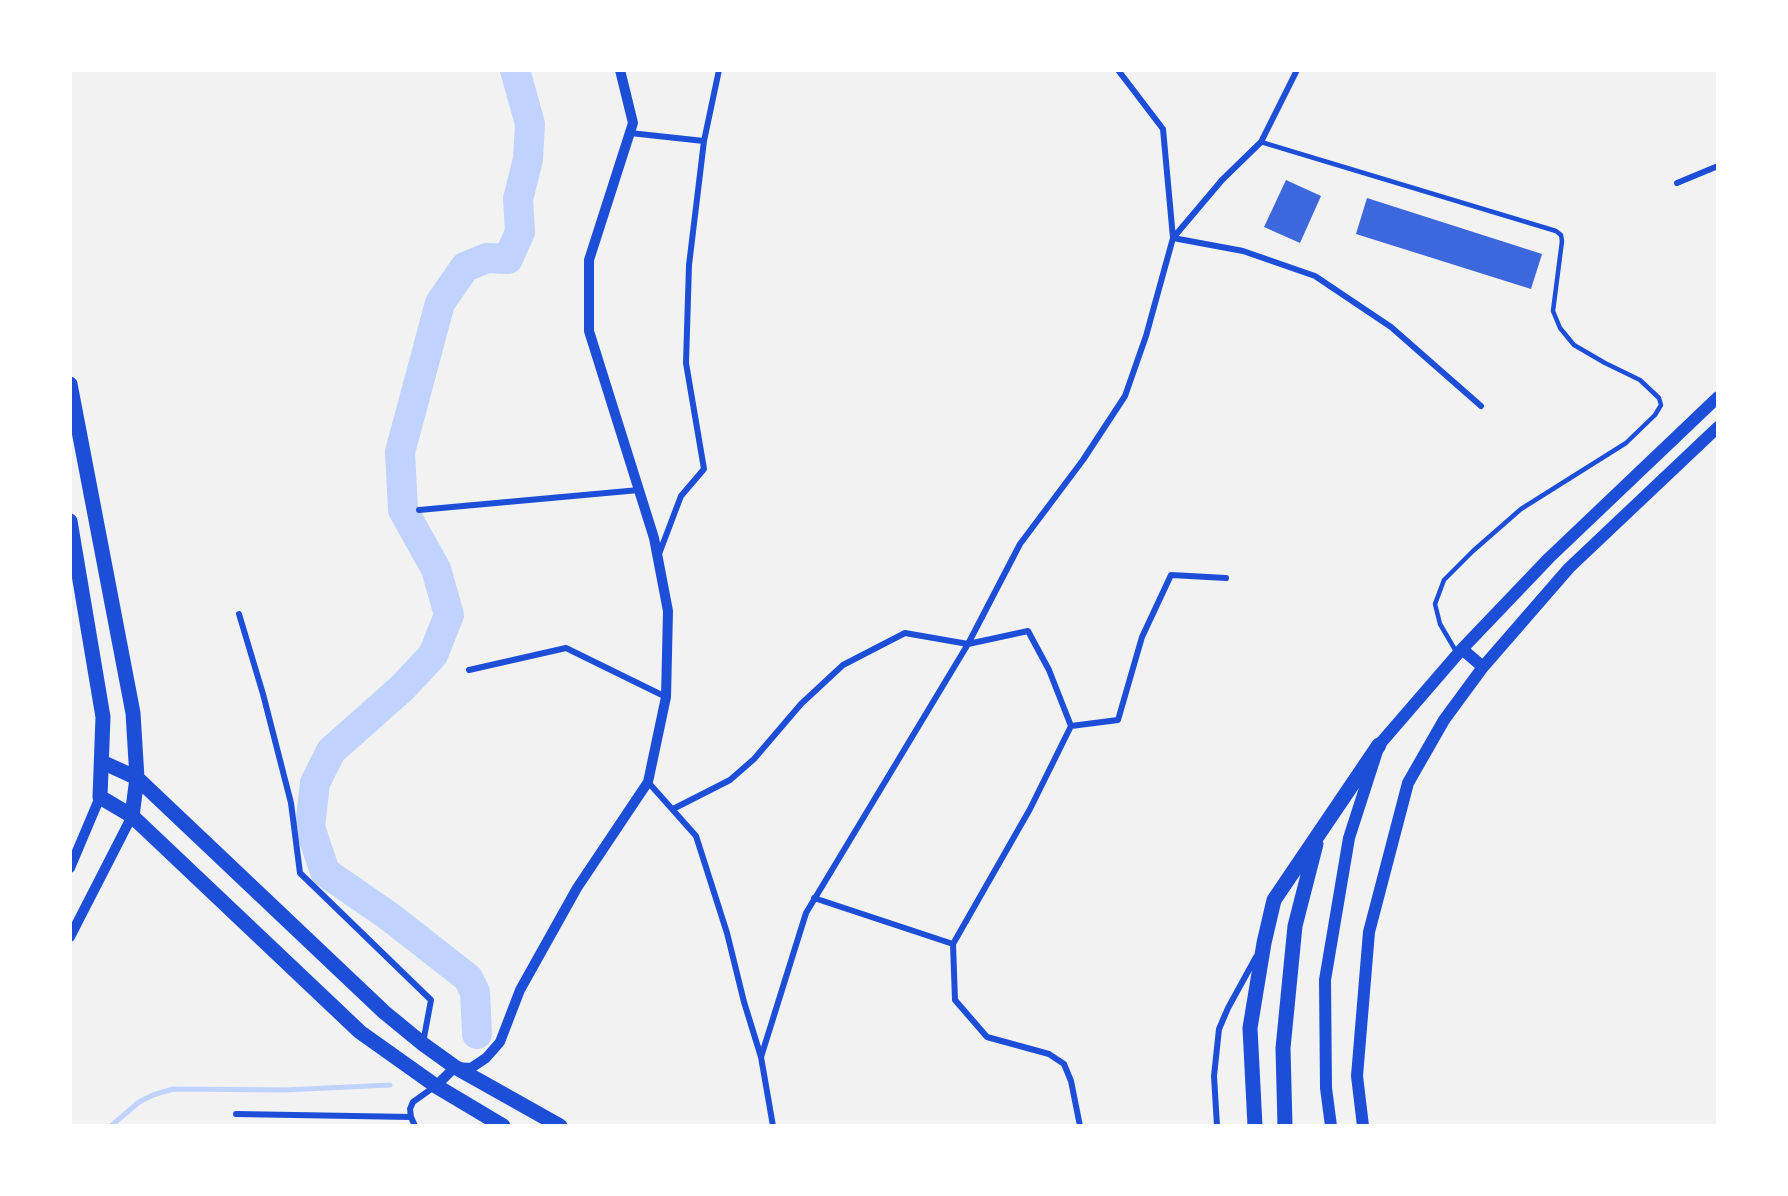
<!DOCTYPE html>
<style>
body{margin:0}
#map{position:relative;width:1788px;height:1196px;overflow:hidden;background:#f2f2f2;font-family:Raleway,sans-serif}
canvas{display:block}
.frame{position:absolute;inset:0;border:72px solid #fff;pointer-events:none}
</style>
<div id="map">
<canvas width="1788" height="1196"></canvas>
<div class="frame"></div>
</div>
<script>
const ctx = document.querySelector('canvas').getContext('2d');
ctx.lineJoin = 'round';
function poly(rows) {
  const path = new Path2D();
  for (const r of rows) {
    path.moveTo(r[0], r[1]);
    for (let i = 2; i < r.length; i += 2) path.lineTo(r[i], r[i + 1]);
  }
  return path;
}
function strokePath(path, color, width, dash) {
  ctx.strokeStyle = color;
  ctx.lineWidth = width;
  ctx.lineCap = dash ? 'butt' : 'round';
  ctx.setLineDash(dash || []);
  ctx.stroke(path);
}
function paint(path, color) {
  ctx.fillStyle = color;
  ctx.fill(path, 'evenodd');
}
strokePath(poly([
 [111,1126,139,1102,153,1095,173,1089,285,1090,390,1085]
]), '#bfd3fe', 5);
strokePath(poly([
 [477,1034,475,992,468,978,390,917,325,872,310,827,315,783,331,751,402,688,433,655,449,615,436,569,403,510,400,452,440,303,465,267,487,258,508,259,520,232,518,199,528,159,530,124,515,70]
]), '#bfd3fe', 30);
paint(poly([
 [1286,180,1321,196,1300,243,1264,227],
 [1367,198,1542,254,1531,289,1356,234]
]), '#3d67dc');
strokePath(poly([
 [1261,142,1556,231,1561,235,1562,241,1553,311,1560,328,1574,345,1605,363,1640,380,1659,398,1661,405,1655,415,1626,443,1521,509,1473,551,1444,580,1435,604,1440,624,1457,653]
]), '#1d4ed8', 4.5);
strokePath(poly([
 [1118,70,1163,129,1173,238,1243,251,1315,276,1391,327,1481,406],
 [630,133,704,141],
 [1677,183,1718,166],
 [419,510,639,490],
 [659,554,681,496,704,469,686,363,689,265,704,141,719,70],
 [239,614,263,694,291,803,300,873,431,1000,423,1043],
 [469,670,566,648,666,697],
 [648,782,696,836,727,933,744,1002,761,1057,773,1126],
 [673,809,730,780,754,759,801,704,843,665,905,633,968,644,1028,631,1049,670,1071,726,1118,720,1142,637,1171,575,1226,578],
 [814,898,953,944,955,1000,987,1037,1049,1054,1064,1064,1071,1081,1080,1126],
 [953,944,1030,809,1071,726],
 [761,1057,806,913,968,644,1020,544,1083,460,1125,396,1146,336,1173,238,1222,180,1261,142,1297,70],
 [236,1114,411,1117],
 [415,1126,411,1117,410,1109,413,1102,434,1087],
 [1217,1126,1214,1076,1219,1029,1228,1008,1256,957]
]), '#1d4ed8', 6);
strokePath(poly([
 [70,868,100,797],
 [70,937,132,816],
 [436,1086,455,1067,471,1068,486,1058,500,1042,520,990,577,888,648,782,666,697,668,611,654,538,589,331,589,260,633,123,620,70]
]), '#1d4ed8', 10);
strokePath(poly([
 [1462,649,1483,667],
 [1331,1126,1326,1088,1325,980,1349,838,1379,745,1462,649,1549,558,1718,397],
 [1363,1126,1357,1076,1369,932,1408,783,1444,720,1483,667,1569,568,1718,427]
]), '#1d4ed8', 12);
strokePath(poly([
 [70,384,133,713,137,778,132,816],
 [70,521,103,717,100,797,132,816,360,1032,436,1086,503,1126],
 [102,762,137,778,384,1012,423,1044,455,1067,560,1126],
 [1255,1126,1250,1028,1264,943,1274,900,1379,745],
 [1285,1126,1283,1048,1295,926,1316,844]
]), '#1d4ed8', 15);
</script>
